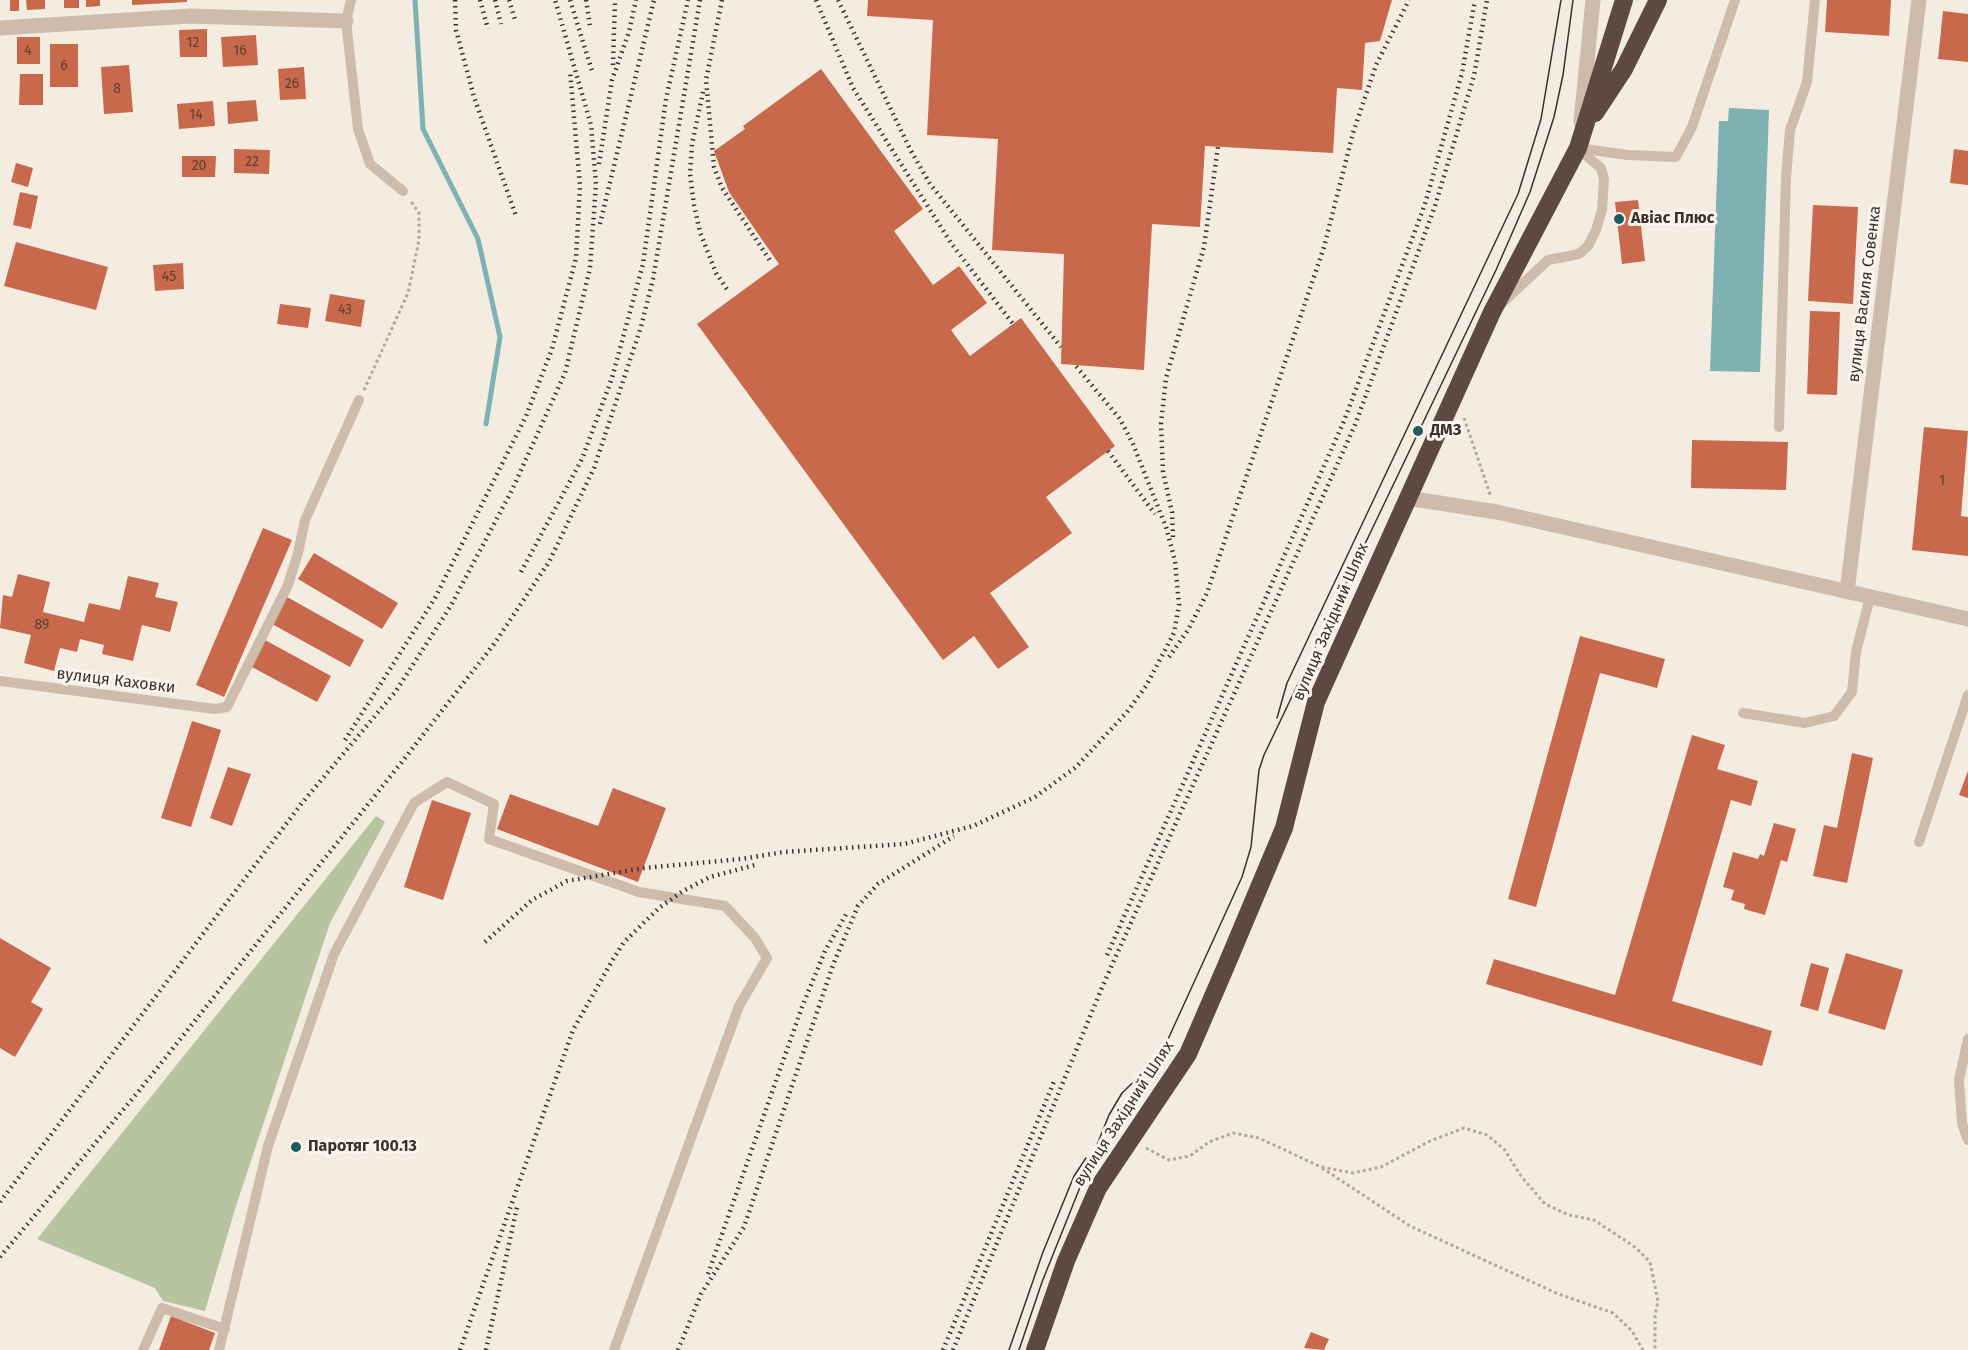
<!DOCTYPE html>
<meta charset="utf-8">
<style>
body{margin:0}
canvas{display:block;background:#f4ebe1}
</style>
<canvas width="1968" height="1350"></canvas>
<script>
const ctx = document.querySelector('canvas').getContext('2d');
ctx.lineJoin = 'round';
function paint(path, color) {
  ctx.fillStyle = color;
  ctx.fill(path, 'evenodd');
}
function poly(rows) {
  const path = new Path2D();
  for (const r of rows) {
    path.moveTo(r[0], r[1]);
    for (let i = 2; i < r.length; i += 2) path.lineTo(r[i], r[i + 1]);
  }
  return path;
}
function strokePath(path, color, width, dash) {
  ctx.strokeStyle = color;
  ctx.lineWidth = width;
  ctx.lineCap = dash ? 'butt' : 'round';
  ctx.setLineDash(dash || []);
  ctx.stroke(path);
}
function write(font, color, halo, rows, align = 'center') {
  ctx.font = font + ' "Fira Sans",sans-serif';
  ctx.lineWidth = 6;
  ctx.setLineDash([]);
  ctx.textBaseline = 'middle';
  ctx.strokeStyle = halo;
  ctx.fillStyle = color;
  for (const [text, x, y, turn = 0] of rows) {
    ctx.save();
    ctx.translate(x, y);
    ctx.rotate((+turn || 0) * Math.PI / 180);
    ctx.textAlign = isNaN(turn) ? turn : align;
    if (halo) ctx.strokeText(text, 0, 0);
    ctx.fillText(text, 0, 0);
    ctx.restore();
  }
}
paint(poly([
 [376,816,385,822,330,923,236,1206,205,1311,163,1301,155,1288,37,1239]
]), '#b8c4a0');
paint(poly([
 [1729,108,1769,110,1760,372,1710,371,1719,121,1728,121]
]), '#7fb0b2');
strokePath(poly([
 [415,0,423,129,478,239,500,337,486,424]
]), '#7fb0b2', 5);
paint(poly([
 [10,0,19,0,19,11,10,11],
 [26,0,45,0,45,9,27,10],
 [64,0,79,0,79,8,64,8],
 [86,0,100,0,100,6,86,7],
 [132,0,187,0,187,2,132,5],
 [868,0,1392,0,1380,41,1365,43,1362,90,1337,88,1333,153,1205,146,1200,227,1152,224,1144,370,1061,364,1064,254,992,250,998,139,927,135,933,20,867,16],
 [1827,0,1891,0,1889,36,1825,32],
 [1943,11,1968,14,1968,62,1938,59],
 [207,29,207,57,180,57,179,30],
 [256,35,258,65,223,67,221,37],
 [17,37,40,37,40,64,17,64],
 [50,44,78,44,78,87,50,87],
 [129,65,133,112,104,114,101,67],
 [304,67,306,99,280,100,278,69],
 [821,69,923,209,894,231,933,285,959,266,987,303,951,330,970,356,1021,318,1115,446,1046,497,1072,533,990,593,1029,647,998,669,974,636,943,660,697,324,779,264,729,192,714,151,745,129,743,126],
 [20,74,43,74,43,105,19,105],
 [256,100,258,121,228,124,227,102],
 [213,101,215,126,179,129,177,104],
 [234,149,270,150,269,174,234,173],
 [1954,149,1968,151,1968,185,1950,183],
 [182,156,216,156,215,177,182,177],
 [16,163,33,168,28,187,11,182],
 [20,192,38,196,31,229,13,225],
 [1638,200,1645,261,1622,264,1615,202],
 [1813,205,1858,207,1853,304,1808,301],
 [16,242,108,267,96,310,4,286],
 [183,263,184,289,155,291,153,265],
 [330,294,365,300,361,327,325,321],
 [280,304,311,308,308,328,277,324],
 [1810,311,1840,312,1837,395,1807,394],
 [1924,427,1968,431,1961,516,1968,517,1968,556,1912,550],
 [1692,440,1788,442,1786,490,1691,488],
 [263,528,292,540,224,697,196,685],
 [314,553,398,603,382,629,298,579],
 [18,574,50,582,43,612,84,622,89,603,120,610,128,576,159,583,155,597,178,602,170,632,142,625,133,661,102,654,104,645,80,639,77,652,60,648,54,671,24,663,31,635,0,628,3,595,12,597],
 [287,597,364,640,350,667,272,624],
 [1580,636,1665,659,1657,688,1600,673,1536,907,1508,899],
 [265,640,331,676,317,702,250,666],
 [192,721,221,730,191,827,161,818],
 [1692,735,1725,745,1717,769,1758,781,1751,806,1731,800,1672,1001,1772,1031,1762,1066,1486,984,1494,959,1615,995],
 [1852,753,1873,758,1847,883,1813,876,1824,825,1837,828],
 [228,767,251,774,232,826,210,818],
 [1968,771,1968,798,1959,795],
 [613,788,666,808,638,882,497,829,510,794,598,826],
 [432,800,471,813,443,900,404,887],
 [1774,823,1796,829,1787,862,1781,860,1765,915,1744,909,1745,904,1731,900,1734,890,1723,887,1733,852,1758,859,1760,854,1764,856],
 [0,938,51,968,31,1002,43,1009,15,1057,0,1048],
 [1846,953,1903,970,1885,1030,1828,1013],
 [1811,963,1829,968,1818,1011,1800,1006],
 [171,1316,215,1333,209,1350,159,1350],
 [1311,1332,1329,1339,1324,1350,1304,1348]
]), '#c8694b');
strokePath(poly([
 [364,390,408,293,419,240,419,213,410,200],
 [1464,418,1491,497],
 [1146,1148,1169,1160,1190,1156,1209,1142,1233,1133,1259,1138,1321,1167,1353,1173,1381,1167,1430,1141,1464,1128,1487,1135,1504,1149,1521,1176,1545,1204,1569,1215,1594,1220,1635,1247,1650,1262,1658,1301,1655,1315,1655,1350],
 [1322,1168,1410,1226,1556,1293,1613,1313,1632,1331,1643,1350]
]), '#b9a596', 3, [3, 3]);
strokePath(poly([
 [351,0,346,21,358,129,370,164,403,191],
 [1578,148,1628,155,1676,157,1692,127,1735,0],
 [1500,305,1548,260,1579,254,1588,246,1596,230,1602,210,1604,179,1601,168,1578,149],
 [1779,427,1786,178,1790,130,1807,82,1815,0],
 [0,681,215,709,227,707,288,585,298,553,305,520,359,400],
 [1743,713,1805,723,1834,716,1852,692,1856,652,1870,597],
 [1919,842,1968,695],
 [1968,1039,1959,1080,1962,1123,1968,1140],
 [143,1350,162,1308,225,1329],
 [219,1350,268,1146,334,954,414,803,447,782,494,804,489,839,639,892,725,906,755,938,767,958,739,1006,614,1350]
]), '#cdbbac', 10);
strokePath(poly([
 [0,28,191,16,346,21],
 [1581,122,1593,0],
 [1407,498,1497,512,1968,619],
 [1847,592,1919,0]
]), '#cdbbac', 15);
strokePath(poly([
 [1595,113,1624,69,1658,0],
 [1035,1350,1066,1261,1098,1188,1188,1054,1226,966,1284,828,1316,702,1492,312,1578,148,1624,0]
]), '#5c4a42', 18);
strokePath(poly([
 [1277,718,1287,683,1518,194,1541,119,1561,0],
 [1009,1350,1043,1252,1074,1176,1086,1158],
 [1019,1350,1042,1282,1109,1115,1122,1093,1154,1062,1164,1048,1242,877,1251,847,1259,770,1264,755,1496,270,1530,192,1554,117,1563,75,1573,0]
]), '#3b302b', 1.5);
strokePath(poly([
 [455,0,456,30,474,97,516,216],
 [480,0,488,29],
 [495,0,501,24],
 [509,0,515,20],
 [570,0,593,74],
 [586,0,590,26],
 [722,0,706,80,714,167,722,188,771,262],
 [816,0,853,88,951,243,1013,324],
 [838,0,911,151,930,184,1061,347],
 [613,65,615,0],
 [703,92,692,144,690,174,694,205,700,232,716,273,728,291],
 [599,164,612,80,629,32,636,0],
 [600,224,654,0],
 [1108,451,1155,514],
 [1173,537,1172,512,1163,472,1161,424,1166,378,1204,247,1218,147],
 [521,572,582,459,612,378,643,264,666,99,688,0],
 [1169,657,1188,630,1207,593,1324,247,1353,133,1376,65,1409,0],
 [345,740,435,598,526,416,552,349,576,258,580,186,570,71],
 [485,942,532,900,567,881,644,868,741,859,784,852,904,844,973,826,1035,797,1076,767,1127,712,1146,686,1174,633,1179,605,1175,561,1166,527,1133,444,1120,419,1075,365],
 [1107,955,1344,421,1425,204,1462,73,1475,0],
 [0,1202,302,803,396,691,450,607,512,490,565,373,590,268,596,184,591,125,555,0],
 [0,1257,138,1092,405,758,494,644,549,562,594,468,641,327,653,279,700,0],
 [708,1274,802,1007,825,951,848,911],
 [460,1350,573,1030,612,961,624,942,659,908,683,891,710,877,755,865],
 [486,1350,517,1207],
 [678,1350,701,1294,744,1227,833,965,858,906,878,884,954,836],
 [943,1350,1055,1079],
 [953,1350,1103,985,1355,425,1435,206,1474,76,1487,0]
]), '#3b302b', 4.5, [1.5, 4.5]);
for (const [x, y, r, color] of [
 [1619,219,6,"#1f5a5e"],
 [1418,431,6,"#1f5a5e"],
 [296,1147,6,"#1f5a5e"]
]) {
  const dot = new Path2D();
  dot.arc(x, y, r, 0, 2 * Math.PI);
  ctx.fillStyle = color;
  ctx.fill(dot);
  strokePath(dot, '#fbf5ee', 2);
}
write('14px', '#5e3e33', null, [
 ["12",193,43],
 ["4",28,51],
 ["16",240,51],
 ["6",64,66],
 ["26",292,84],
 ["8",117,89],
 ["14",196,115],
 ["22",252,162],
 ["20",199,166],
 ["45",169,277],
 ["43",345,310],
 ["1",1942,481],
 ["89",42,625]
]);
write('bold 16px', '#3b302b', '#fbf5ee', [
 ["Авіас Плюс",1631,219],
 ["ДМЗ",1430,431],
 ["Паротяг 100.13",308,1147]
], 'left');
write('16px', '#3b302b', '#fbf5ee', [
 ["вулиця Василя Совенка",1865,294,-83],
 ["вулиця Західний Шлях",1331,622,-67],
 ["вулиця Каховки",116,681,7],
 ["вулиця Західний Шлях",1124,1114,-57]
]);
</script>
